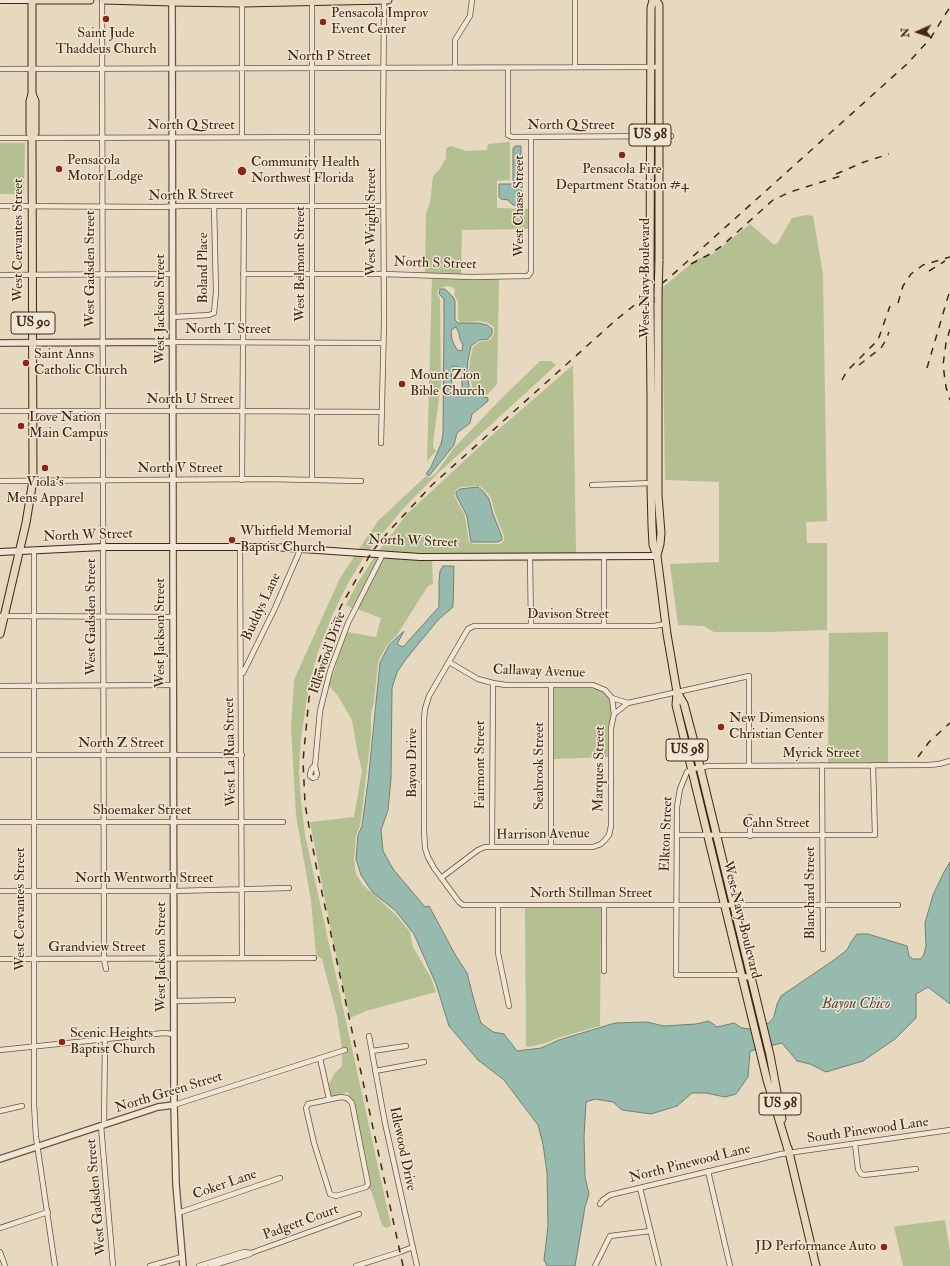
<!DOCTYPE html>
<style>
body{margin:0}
#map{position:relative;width:950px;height:1266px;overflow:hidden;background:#e6d9bf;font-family:"IM FELL Double Pica",serif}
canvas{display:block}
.north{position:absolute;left:898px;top:12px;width:40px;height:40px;-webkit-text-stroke:3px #efe6d5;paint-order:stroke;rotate:267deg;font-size:11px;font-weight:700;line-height:16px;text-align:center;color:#442611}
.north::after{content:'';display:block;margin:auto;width:14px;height:18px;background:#442611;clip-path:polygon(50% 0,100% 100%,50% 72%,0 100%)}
</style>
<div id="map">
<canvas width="950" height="1266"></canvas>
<div class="north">N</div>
</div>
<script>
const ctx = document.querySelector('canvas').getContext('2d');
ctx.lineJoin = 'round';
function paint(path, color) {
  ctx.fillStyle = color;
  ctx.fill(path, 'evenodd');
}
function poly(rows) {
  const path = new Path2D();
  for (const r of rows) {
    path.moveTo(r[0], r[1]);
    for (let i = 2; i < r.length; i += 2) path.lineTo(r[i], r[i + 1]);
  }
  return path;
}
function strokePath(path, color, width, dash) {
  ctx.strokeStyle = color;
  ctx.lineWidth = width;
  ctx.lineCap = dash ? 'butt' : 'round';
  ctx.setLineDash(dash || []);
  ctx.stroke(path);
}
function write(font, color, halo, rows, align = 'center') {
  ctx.font = font + ' "IM FELL Double Pica",serif';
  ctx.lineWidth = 3;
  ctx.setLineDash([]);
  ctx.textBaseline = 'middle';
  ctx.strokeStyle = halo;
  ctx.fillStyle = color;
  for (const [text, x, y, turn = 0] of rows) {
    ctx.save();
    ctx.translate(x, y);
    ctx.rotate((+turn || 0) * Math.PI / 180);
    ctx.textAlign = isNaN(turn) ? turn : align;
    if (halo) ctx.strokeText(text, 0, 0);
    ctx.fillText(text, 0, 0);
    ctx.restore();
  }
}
paint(poly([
 [510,142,510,180,497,181,497,208,528,209,528,229,462,230,461,274,425,273,426,213,430,203,433,176,440,169,446,158,446,148,451,146,466,151,487,150,488,144],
 [0,143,25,143,24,194,0,194],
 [806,215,813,216,823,274,827,521,806,522,807,543,827,543,827,630,770,632,714,632,704,626,678,625,670,564,719,562,719,482,665,480,662,288,697,259,713,254,750,224,773,244,777,244,792,218],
 [432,277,499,279,497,384,487,395,473,391,469,370,470,361,473,347,479,342,490,340,494,334,494,327,488,323,479,321,460,322,458,319,458,301,454,295,455,290,452,287,446,286,438,289,437,294,440,298,441,384,434,435,433,447,436,451,427,461],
 [540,361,551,361,556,365,436,475,402,510,368,551,358,550,378,521,426,476,428,477,431,477,436,473,454,448,497,403],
 [573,365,576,554,420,554,378,552,407,514,491,436],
 [479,486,485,490,491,498,495,513,504,536,504,541,500,544,473,544,469,542,465,516,454,495,455,491,460,487],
 [356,554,365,555,348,583,332,616,318,652,309,684,301,739,299,771,301,801,305,835,391,1226,386,1228,382,1225,372,1193,369,1187,371,1184,370,1178,354,1103,350,1097,348,1092,331,1097,329,1084,334,1074,342,1066,342,1053,348,1051,347,1047,342,1049,337,1016,322,959,316,955,311,901,296,815,291,728,294,680,340,578],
 [375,556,379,556,352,608,346,605,357,584],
 [384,557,432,559,433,584,428,586,397,635,387,645,378,662,374,702,371,714,371,735,365,786,360,826,356,835,354,859,356,874,363,885,396,915,410,932,413,947,431,978,436,992,366,1011,350,1018,333,941,310,822,354,817,362,771,357,750,352,720,338,696,329,686,347,632,376,637,381,618,357,609],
 [888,632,888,763,828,763,829,633],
 [554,687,593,687,604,692,610,698,612,713,608,727,608,757,554,759],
 [525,907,601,907,600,1026,558,1038,546,1043,529,1047,526,1046],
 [945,1220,950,1252,950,1266,903,1266,894,1227,898,1226]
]), '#b4bf92');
const water = poly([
 [516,146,521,146,522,204,520,206,513,205,508,200,501,199,499,197,499,184,513,184,513,148,516,146],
 [440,289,445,289,453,297,455,301,455,320,458,323,478,323,487,325,492,329,492,334,488,339,479,340,471,346,468,360,467,370,469,387,471,393,488,398,488,401,472,414,470,423,457,433,454,445,429,476,426,474,431,467,441,444,443,434,444,320,444,299,439,294,440,289],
 [456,327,459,333,460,339,463,345,462,351,457,350,452,340,451,332,452,329,456,327],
 [453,366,459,367,462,371,462,393,461,395,457,397,453,396,451,394,452,368,453,366],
 [478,487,483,491,489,499,493,514,502,537,502,540,498,542,471,542,467,516,456,495,456,492,460,489,478,487],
 [443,566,454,566,453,607,438,620,406,659,397,672,392,688,391,778,388,810,381,830,383,851,393,869,425,907,429,906,456,956,467,973,475,1004,481,1023,493,1032,504,1034,517,1051,541,1048,559,1040,615,1023,647,1022,664,1026,696,1024,709,1021,717,1027,734,1023,742,1028,750,1029,769,1023,774,1017,777,1004,781,996,834,960,847,950,851,942,857,934,868,934,907,946,909,956,913,959,921,959,924,954,926,946,925,923,933,895,944,872,950,862,950,1004,928,987,916,994,916,1018,895,1039,863,1061,826,1072,810,1064,797,1061,782,1043,750,1051,748,1077,736,1094,725,1097,706,1093,692,1093,677,1106,651,1114,622,1110,613,1102,595,1099,586,1102,584,1137,585,1177,589,1194,585,1207,575,1266,547,1266,544,1260,548,1226,547,1173,543,1144,538,1125,504,1080,478,1060,449,1026,436,984,414,934,395,910,373,893,361,875,356,859,358,835,362,826,368,782,380,663,389,645,404,631,397,644,403,647,439,607,439,582,440,571,443,566]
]);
paint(water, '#97baae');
strokePath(water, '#767f6f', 1);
const minor = poly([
 [102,0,104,959,106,969],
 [312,0,312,479],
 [575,0,575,67],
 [455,68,455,40,470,16,472,0],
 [508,68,508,135,512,137,671,136],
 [0,69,659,67],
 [242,137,242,2],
 [0,138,383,137],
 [0,206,162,207,181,206,383,206],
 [243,274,383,274,472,277,528,276,531,272,531,137],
 [0,275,172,274],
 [173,317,209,315,214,313,216,292,214,206],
 [173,342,383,343],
 [0,411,242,411,380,412],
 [381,443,384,323,383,137,384,0],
 [242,480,244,206],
 [0,481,266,479,361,481],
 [592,485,653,483],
 [240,547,242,958],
 [34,550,34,1104,36,1137,55,1266],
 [530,556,531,626],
 [604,556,604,626],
 [0,616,173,617],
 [665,624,654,626,474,626,468,629,429,696,425,709,424,719,424,831,425,848,428,857,434,868,459,902,463,905,898,905],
 [449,662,478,679,493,683,506,685,593,685,605,690,612,698,628,703,749,676,749,765],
 [243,673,275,608,301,548],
 [551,685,551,846],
 [0,686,173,685],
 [614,714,628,703],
 [0,755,242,755],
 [822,765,823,949],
 [314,766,315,766,317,774,316,777,313,778,310,776,310,774,312,768,314,766],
 [315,766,320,711,330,671,348,623,383,554],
 [0,822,283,822],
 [677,835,875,835,873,765],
 [750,836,750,817],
 [492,847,493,683],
 [441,878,478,850,485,847,593,847,601,844,605,840,609,835,611,826,611,728,614,714,612,698],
 [0,891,174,891,289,888],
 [498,905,498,953,509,1006],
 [604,905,604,971],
 [0,959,314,958],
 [751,978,739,975,676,975,677,807,680,789,687,772,692,769,709,766,928,765,939,764,950,761],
 [174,1001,233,1000],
 [369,1036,385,1123,417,1266],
 [0,1050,164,1033,173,1034],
 [372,1051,406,1046],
 [320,1058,329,1099],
 [375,1071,424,1062],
 [341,1097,347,1098,352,1103,368,1184,366,1187,336,1196,330,1194,314,1143,306,1108,308,1104,341,1097],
 [174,1105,345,1050],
 [0,1111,22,1106],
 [104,1125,105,1038],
 [101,1126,113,1266],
 [855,1144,858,1169,861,1174,864,1175,916,1169],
 [708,1171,730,1266],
 [640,1188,659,1266],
 [600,1204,603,1200,610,1195,781,1154,950,1130],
 [178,1213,280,1178],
 [0,1228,48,1212],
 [0,1252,5,1266],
 [150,1266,182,1257],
 [199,1266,244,1252,251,1253,359,1214],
 [211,1266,250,1254],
 [356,1266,400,1252,413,1247],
 [595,1266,610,1236,650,1231]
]);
const tertiary = poly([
 [172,0,174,1105,176,1184,183,1266],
 [0,343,173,342],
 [0,1159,158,1107,174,1105]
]);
const secondary = poly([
 [2,0,32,0],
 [0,552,103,547,273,547,420,557,657,556]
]);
const primary = poly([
 [32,0,90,0],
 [104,0,172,2,242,3,388,0],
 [656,0,659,5,659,261],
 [32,138,35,133,35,101,32,94],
 [650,270,651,8,653,0],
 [650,303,651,397,651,488,652,526,653,545,657,556,667,634,677,692,676,705,767,1080,789,1153],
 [657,555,660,544,661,533,658,495,658,295],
 [0,634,26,523,33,480,32,138,30,133,30,101,32,94,32,0],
 [677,692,684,704,693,738,770,1055,782,1119],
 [788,1148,816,1266]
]);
strokePath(minor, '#6c533c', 6);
strokePath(tertiary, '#6c533c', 8);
strokePath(secondary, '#442611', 8);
strokePath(primary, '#442611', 9);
strokePath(minor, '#efe6d5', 4.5);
strokePath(tertiary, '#efe6d5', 5.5);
strokePath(secondary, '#efe6d5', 6);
strokePath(primary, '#e6d9bf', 7);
strokePath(poly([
 [836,174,864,162,889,154],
 [691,264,710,254,723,245,773,200,790,192,844,175],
 [929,271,945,261],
 [898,303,903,286,911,274,923,265,950,257],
 [950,329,946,343,943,365,946,387,950,400],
 [859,365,881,348,886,340,889,332],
 [927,368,950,290],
 [842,380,847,371,878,340,890,306],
 [918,757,929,742,950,723],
 [403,1266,316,865,305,804,303,761,309,698,316,670,327,637,340,608,371,553,389,531,432,485,617,319,670,277,907,64,930,39,950,7]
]), '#442611', 1.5, [7, 7]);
const primaryBridge = poly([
 [650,270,650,303],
 [658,295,659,261]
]);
strokePath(primaryBridge, '#442611', 9, []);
strokePath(primaryBridge, '#e6d9bf', 7);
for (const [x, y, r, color] of [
 [106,19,4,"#8f2418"],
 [323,22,4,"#8f2418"],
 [622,155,4,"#8f2418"],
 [59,169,4,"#8f2418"],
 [242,171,5,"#8f2418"],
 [26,363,4,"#8f2418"],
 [402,384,4,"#8f2418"],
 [21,426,4,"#8f2418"],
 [45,468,4,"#8f2418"],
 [232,540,4,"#8f2418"],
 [721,727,4,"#8f2418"],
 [62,1042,4,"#8f2418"],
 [884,1247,4,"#8f2418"]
]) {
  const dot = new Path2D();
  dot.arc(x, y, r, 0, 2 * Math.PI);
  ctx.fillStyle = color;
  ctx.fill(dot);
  strokePath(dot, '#efe6d5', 1.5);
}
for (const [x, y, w] of [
 [650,135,42],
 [33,323,44],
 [687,750,42],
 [780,1104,42]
]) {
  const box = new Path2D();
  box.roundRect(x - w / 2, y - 11, w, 22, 3);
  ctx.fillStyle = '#efe6d5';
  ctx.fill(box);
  strokePath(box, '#442611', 1);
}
write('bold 13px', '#442611', null, [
 ["US 98",650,135],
 ["US 90",33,323],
 ["US 98",687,750],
 ["US 98",780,1104]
]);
write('14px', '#442611', '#efe6d5', [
 ["Pensacola Improv",331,14],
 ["Event Center",331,30],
 ["Saint Jude",106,34,"center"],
 ["Thaddeus Church",106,50,"center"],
 ["Pensacola",67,161],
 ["Motor Lodge",67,177],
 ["Community Health",251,163],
 ["Northwest Florida",251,179],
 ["Pensacola Fire",622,170,"center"],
 ["Department Station #4",622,186,"center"],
 ["Saint Anns",34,355],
 ["Catholic Church",34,371],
 ["Mount Zion",410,376],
 ["Bible Church",410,392],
 ["Love Nation",29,418],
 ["Main Campus",29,434],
 ["Viola's",45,483,"center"],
 ["Mens Apparel",45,499,"center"],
 ["Whitfield Memorial",240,532],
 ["Baptist Church",240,548],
 ["New Dimensions",729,719],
 ["Christian Center",729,735],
 ["Scenic Heights",70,1034],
 ["Baptist Church",70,1050],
 ["JD Performance Auto",876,1247,"right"]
], 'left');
write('14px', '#442611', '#efe6d5', [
 ["North P Street",329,57],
 ["North Q Street",191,126],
 ["North Q Street",571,126],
 ["North R Street",191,196,-1],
 ["West Chase Street",520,206,-90],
 ["West Wright Street",372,222,-90],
 ["West Cervantes Street",19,240,-90],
 ["West Belmont Street",301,264,-90],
 ["North S Street",435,264,2],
 ["Boland Place",204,268,-90],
 ["West Gadsden Street",91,269,-90],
 ["West Navy Boulevard",646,278,-90],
 ["West Jackson Street",161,309,-90],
 ["North T Street",228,330],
 ["North U Street",190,400],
 ["North V Street",180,469],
 ["North W Street",88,536,-2],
 ["North W Street",413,542,2],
 ["Buddys Lane",262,607,-65],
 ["Davison Street",568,615],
 ["West Gadsden Street",92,617,-90],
 ["West Jackson Street",161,633,-90],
 ["Idlewood Drive",328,653,-71],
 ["Callaway Avenue",539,672,2],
 ["North Z Street",121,744],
 ["West La Rua Street",231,752,-91],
 ["Myrick Street",821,754],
 ["Bayou Drive",413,763,-90],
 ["Fairmont Street",481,765,-90],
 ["Seabrook Street",540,766,-90],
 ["Marques Street",600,769,-89],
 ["Shoemaker Street",142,811],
 ["Cahn Street",776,824],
 ["Elkton Street",667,834,-88],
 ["Harrison Avenue",543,835,-1],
 ["North Wentworth Street",144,879],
 ["Blanchard Street",811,893,-90],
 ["North Stillman Street",591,894],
 ["West Cervantes Street",21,909,-90],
 ["West Navy Boulevard",741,920,76],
 ["Grandview Street",97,948],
 ["West Jackson Street",162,957,-90],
 ["North Green Street",169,1093,-17],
 ["South Pinewood Lane",868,1131,-8],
 ["Idlewood Drive",402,1149,78],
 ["North Pinewood Lane",690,1164,-14],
 ["Coker Lane",225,1185,-19],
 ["West Gadsden Street",97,1197,-95],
 ["Padgett Court",301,1223,-20]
]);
write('italic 15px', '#594b38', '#efe6d5', [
 ["Bayou Chico",856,1005]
]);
</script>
